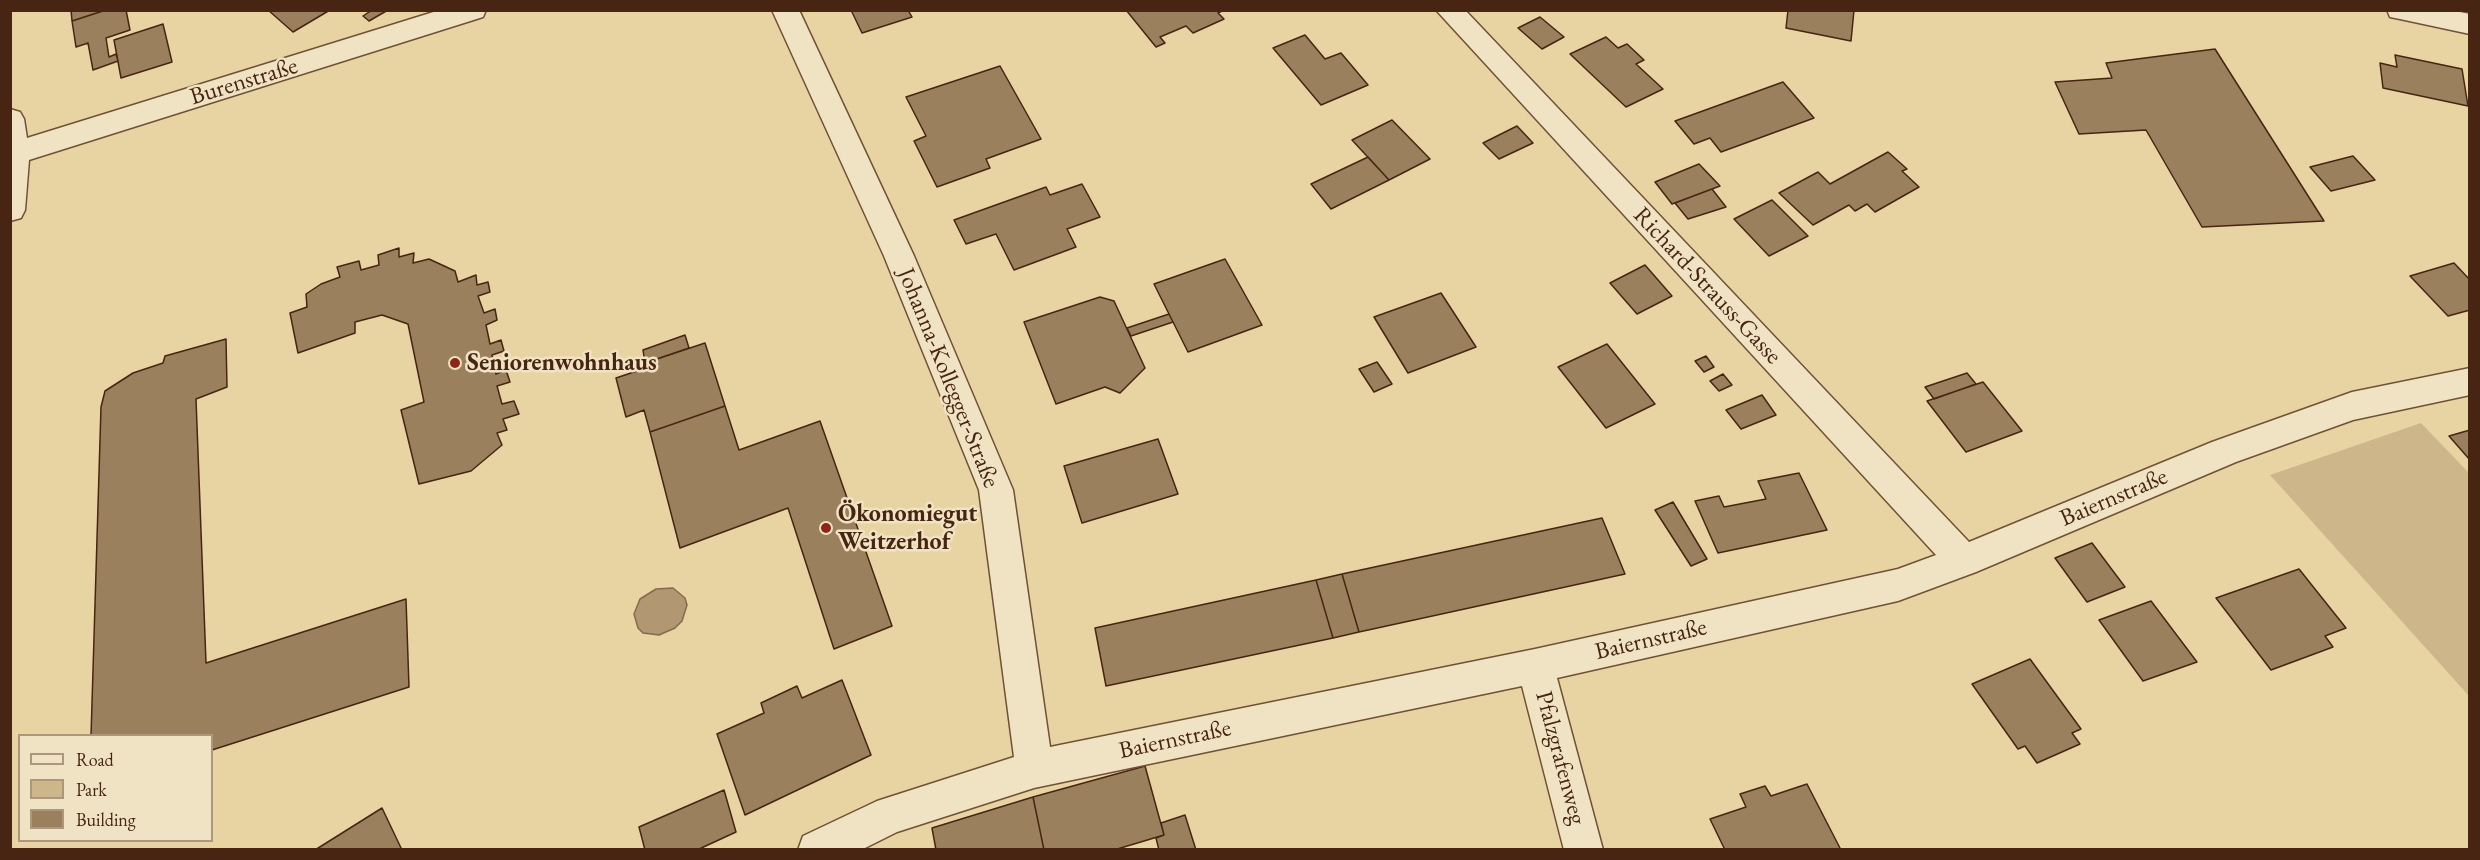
<!DOCTYPE html>
<meta charset="utf-8">
<style>
body{margin:0}
#map{position:relative;width:2480px;height:860px;overflow:hidden;background:#e8d4a3;font-family:"EB Garamond",serif}
canvas{display:block}
.frame{position:absolute;inset:0;border:12px solid #472512;pointer-events:none}
.legend{position:absolute;left:18px;top:734px;width:195px;height:108px;box-sizing:border-box;background:#f0e3c3;border:2px solid #ac977c;margin:0;padding:8px 10px;list-style:none;font-size:18px;color:#472512}
.legend li{display:flex;align-items:center;gap:12px;height:30px}
.legend b{width:30px;border:2px solid #ac977c}
</style>
<div id="map">
<canvas width="2480" height="860"></canvas>
<div class="frame"></div>
<ul class="legend">
<li><b style="height:8px;background:#f0e3c3"></b>Road</li>
<li><b style="height:16px;background:#cdb68a"></b>Park</li>
<li><b style="height:16px;background:#9b805d"></b>Building</li>
</ul>
</div>
<script>
const ctx = document.querySelector('canvas').getContext('2d');
ctx.lineJoin = 'round';
function paint(path, color) {
  ctx.fillStyle = color;
  ctx.fill(path, 'evenodd');
}
function poly(rows) {
  const path = new Path2D();
  for (const r of rows) {
    path.moveTo(r[0], r[1]);
    for (let i = 2; i < r.length; i += 2) path.lineTo(r[i], r[i + 1]);
  }
  return path;
}
function strokePath(path, color, width, dash) {
  ctx.strokeStyle = color;
  ctx.lineWidth = width;
  ctx.lineCap = dash ? 'butt' : 'round';
  ctx.setLineDash(dash || []);
  ctx.stroke(path);
}
function write(font, color, halo, rows, align = 'center') {
  ctx.font = font + ' "EB Garamond",serif';
  ctx.lineWidth = 5;
  ctx.setLineDash([]);
  ctx.textBaseline = 'middle';
  ctx.strokeStyle = halo;
  ctx.fillStyle = color;
  for (const [text, x, y, turn = 0] of rows) {
    ctx.save();
    ctx.translate(x, y);
    ctx.rotate((+turn || 0) * Math.PI / 180);
    ctx.textAlign = isNaN(turn) ? turn : align;
    if (halo) ctx.strokeText(text, 0, 0);
    ctx.fillText(text, 0, 0);
    ctx.restore();
  }
}
paint(poly([
 [2421,423,2469,473,2469,696,2270,475]
]), '#cdb68a');
const water = poly([
 [673,588,685,598,687,605,682,621,675,628,659,635,643,633,638,628,634,614,640,599,656,589,673,588]
]);
paint(water, '#b19872');
strokePath(water, '#876a4c', 1.5);
const building = poly([
 [71,10,106,10,72,21,71,10],
 [106,10,126,10,130,30,106,38,109,57,116,54,118,61,93,70,88,43,76,47,72,21,106,10],
 [268,10,330,10,293,32,268,10],
 [372,10,388,10,369,21,363,16,372,10],
 [851,10,908,10,912,17,862,33,851,10],
 [1126,10,1224,10,1218,13,1224,19,1193,33,1186,26,1160,37,1165,43,1156,47,1126,10],
 [1788,10,1854,10,1851,41,1786,28,1788,10],
 [1540,17,1564,37,1542,49,1518,28,1540,17],
 [163,24,172,62,121,78,114,40,163,24],
 [1305,35,1325,59,1341,53,1368,85,1321,105,1273,48,1305,35],
 [1606,37,1618,48,1627,44,1644,60,1636,64,1663,89,1626,107,1570,54,1606,37],
 [2215,49,2324,221,2202,227,2146,130,2079,134,2055,82,2112,78,2106,63,2215,49],
 [2395,55,2462,69,2468,106,2383,88,2380,63,2397,67,2395,55],
 [1000,66,1041,139,986,159,990,168,937,187,914,141,926,136,906,97,1000,66],
 [1783,82,1814,118,1721,152,1710,138,1694,144,1675,121,1783,82],
 [1392,120,1430,159,1389,180,1352,140,1392,120],
 [1517,126,1533,143,1499,159,1483,143,1517,126],
 [1888,152,1907,169,1902,171,1919,187,1875,212,1867,204,1855,211,1849,205,1813,225,1779,193,1818,172,1830,184,1888,152],
 [2353,156,2375,180,2331,191,2310,167,2353,156],
 [1368,157,1389,180,1331,209,1311,184,1368,157],
 [1699,164,1720,186,1672,204,1655,182,1699,164],
 [1082,184,1100,217,1067,229,1076,247,1014,270,996,234,966,244,954,220,1046,187,1050,195,1082,184],
 [1712,189,1726,207,1688,219,1675,203,1712,189],
 [1772,200,1808,236,1769,256,1734,219,1772,200],
 [399,248,399,257,414,253,413,263,429,259,455,271,458,282,476,275,477,285,488,282,490,292,478,296,484,313,495,309,497,320,486,325,490,344,501,340,504,351,492,355,496,374,506,370,510,382,497,386,502,404,514,401,519,414,503,419,507,430,497,433,502,445,471,471,419,484,401,410,424,402,408,324,382,315,355,322,355,333,298,353,290,313,307,307,306,294,321,284,340,277,337,267,359,261,361,270,379,265,378,255,399,248],
 [1225,259,1262,325,1188,352,1154,284,1225,259],
 [2454,263,2470,280,2470,310,2448,316,2410,276,2454,263],
 [1645,265,1672,296,1637,314,1610,283,1645,265],
 [1441,293,1476,347,1408,373,1374,317,1441,293],
 [1100,297,1114,301,1145,368,1120,393,1105,387,1056,404,1024,322,1100,297],
 [1169,314,1173,322,1131,336,1127,328,1169,314],
 [685,335,689,348,645,363,643,350,685,335],
 [226,339,227,387,196,399,206,663,406,599,409,687,212,750,212,736,91,736,101,407,105,391,133,373,163,363,165,356,226,339],
 [705,343,725,406,650,432,644,410,626,417,616,378,637,371,636,366,705,343],
 [1607,344,1655,404,1606,428,1558,367,1607,344],
 [1706,356,1714,367,1704,372,1695,361,1706,356],
 [1377,362,1392,384,1374,392,1359,369,1377,362],
 [1967,373,1976,384,1934,399,1925,387,1967,373],
 [1723,374,1732,385,1719,391,1710,381,1723,374],
 [1983,382,2022,431,1966,452,1927,401,1983,382],
 [1762,395,1776,415,1741,429,1726,410,1762,395],
 [725,406,739,450,820,421,892,626,834,649,788,508,680,548,650,432,725,406],
 [2470,430,2470,460,2449,436,2470,430],
 [1158,439,1178,494,1082,523,1064,466,1158,439],
 [1799,473,1827,530,1718,553,1695,501,1719,496,1724,507,1766,499,1758,481,1799,473],
 [1673,502,1707,559,1691,566,1655,510,1673,502],
 [1602,518,1625,574,1359,632,1342,574,1602,518],
 [2092,543,2125,587,2087,602,2055,558,2092,543],
 [2299,569,2346,628,2325,636,2333,647,2271,670,2216,598,2299,569],
 [1342,574,1359,632,1333,638,1316,580,1342,574],
 [1316,580,1333,638,1106,686,1095,628,1316,580],
 [2151,601,2197,662,2143,681,2099,620,2151,601],
 [2030,659,2081,729,2072,733,2080,744,2037,763,2025,746,2018,749,1972,684,2030,659],
 [842,680,871,755,745,815,717,734,764,713,761,703,797,686,802,698,842,680],
 [1145,766,1164,835,1114,850,1044,850,1033,797,1145,766],
 [1807,784,1841,850,1725,850,1710,819,1746,807,1740,794,1765,786,1771,796,1807,784],
 [724,790,736,832,697,850,645,850,639,827,724,790],
 [1033,797,1044,850,936,850,932,828,1033,797],
 [382,808,402,850,315,850,382,808],
 [1185,815,1196,850,1159,850,1156,838,1164,835,1161,823,1185,815]
]);
paint(building, '#9b805d');
strokePath(building, '#472512', 1.5);
const minor = poly([
 [440,10,486,10,483,17,29,160,25,210,21,218,10,221,10,109,20,112,24,119,27,138,440,10],
 [772,10,799,10,914,256,1013,490,1050,747,1535,649,1898,569,1936,555,1436,10,1465,10,1969,542,2212,442,2352,392,2470,368,2470,395,2353,420,2236,462,1976,572,1898,601,1557,678,1603,850,1564,850,1522,686,1034,788,897,832,861,850,798,850,803,836,877,801,1014,757,979,490,884,256,772,10],
 [2387,10,2450,10,2470,14,2470,34,2400,19,2390,17,2387,10]
]);
strokePath(minor, '#6f5136', 3);
paint(minor, '#f0e3c3');
for (const [x, y, r, color] of [
 [455,363,6,"#8f2418"],
 [826,528,6,"#8f2418"]
]) {
  const dot = new Path2D();
  dot.arc(x, y, r, 0, 2 * Math.PI);
  ctx.fillStyle = color;
  ctx.fill(dot);
  strokePath(dot, '#f0e3c3', 2);
}
write('24px', '#472512', '#f0e3c3', [
 ["Burenstraße",244,82,-17],
 ["Richard-Strauss-Gasse",1707,286,47],
 ["Johanna-Kollegger-Straße",948,378,68],
 ["Baiernstraße",2114,498,-23],
 ["Baiernstraße",1651,640,-13],
 ["Baiernstraße",1175,740,-12],
 ["Pfalzgrafenweg",1560,758,75]
]);
write('bold 24px', '#472512', '#f0e3c3', [
 ["Seniorenwohnhaus",467,363],
 ["Ökonomiegut",838,514],
 ["Weitzerhof",838,542]
], 'left');
</script>
